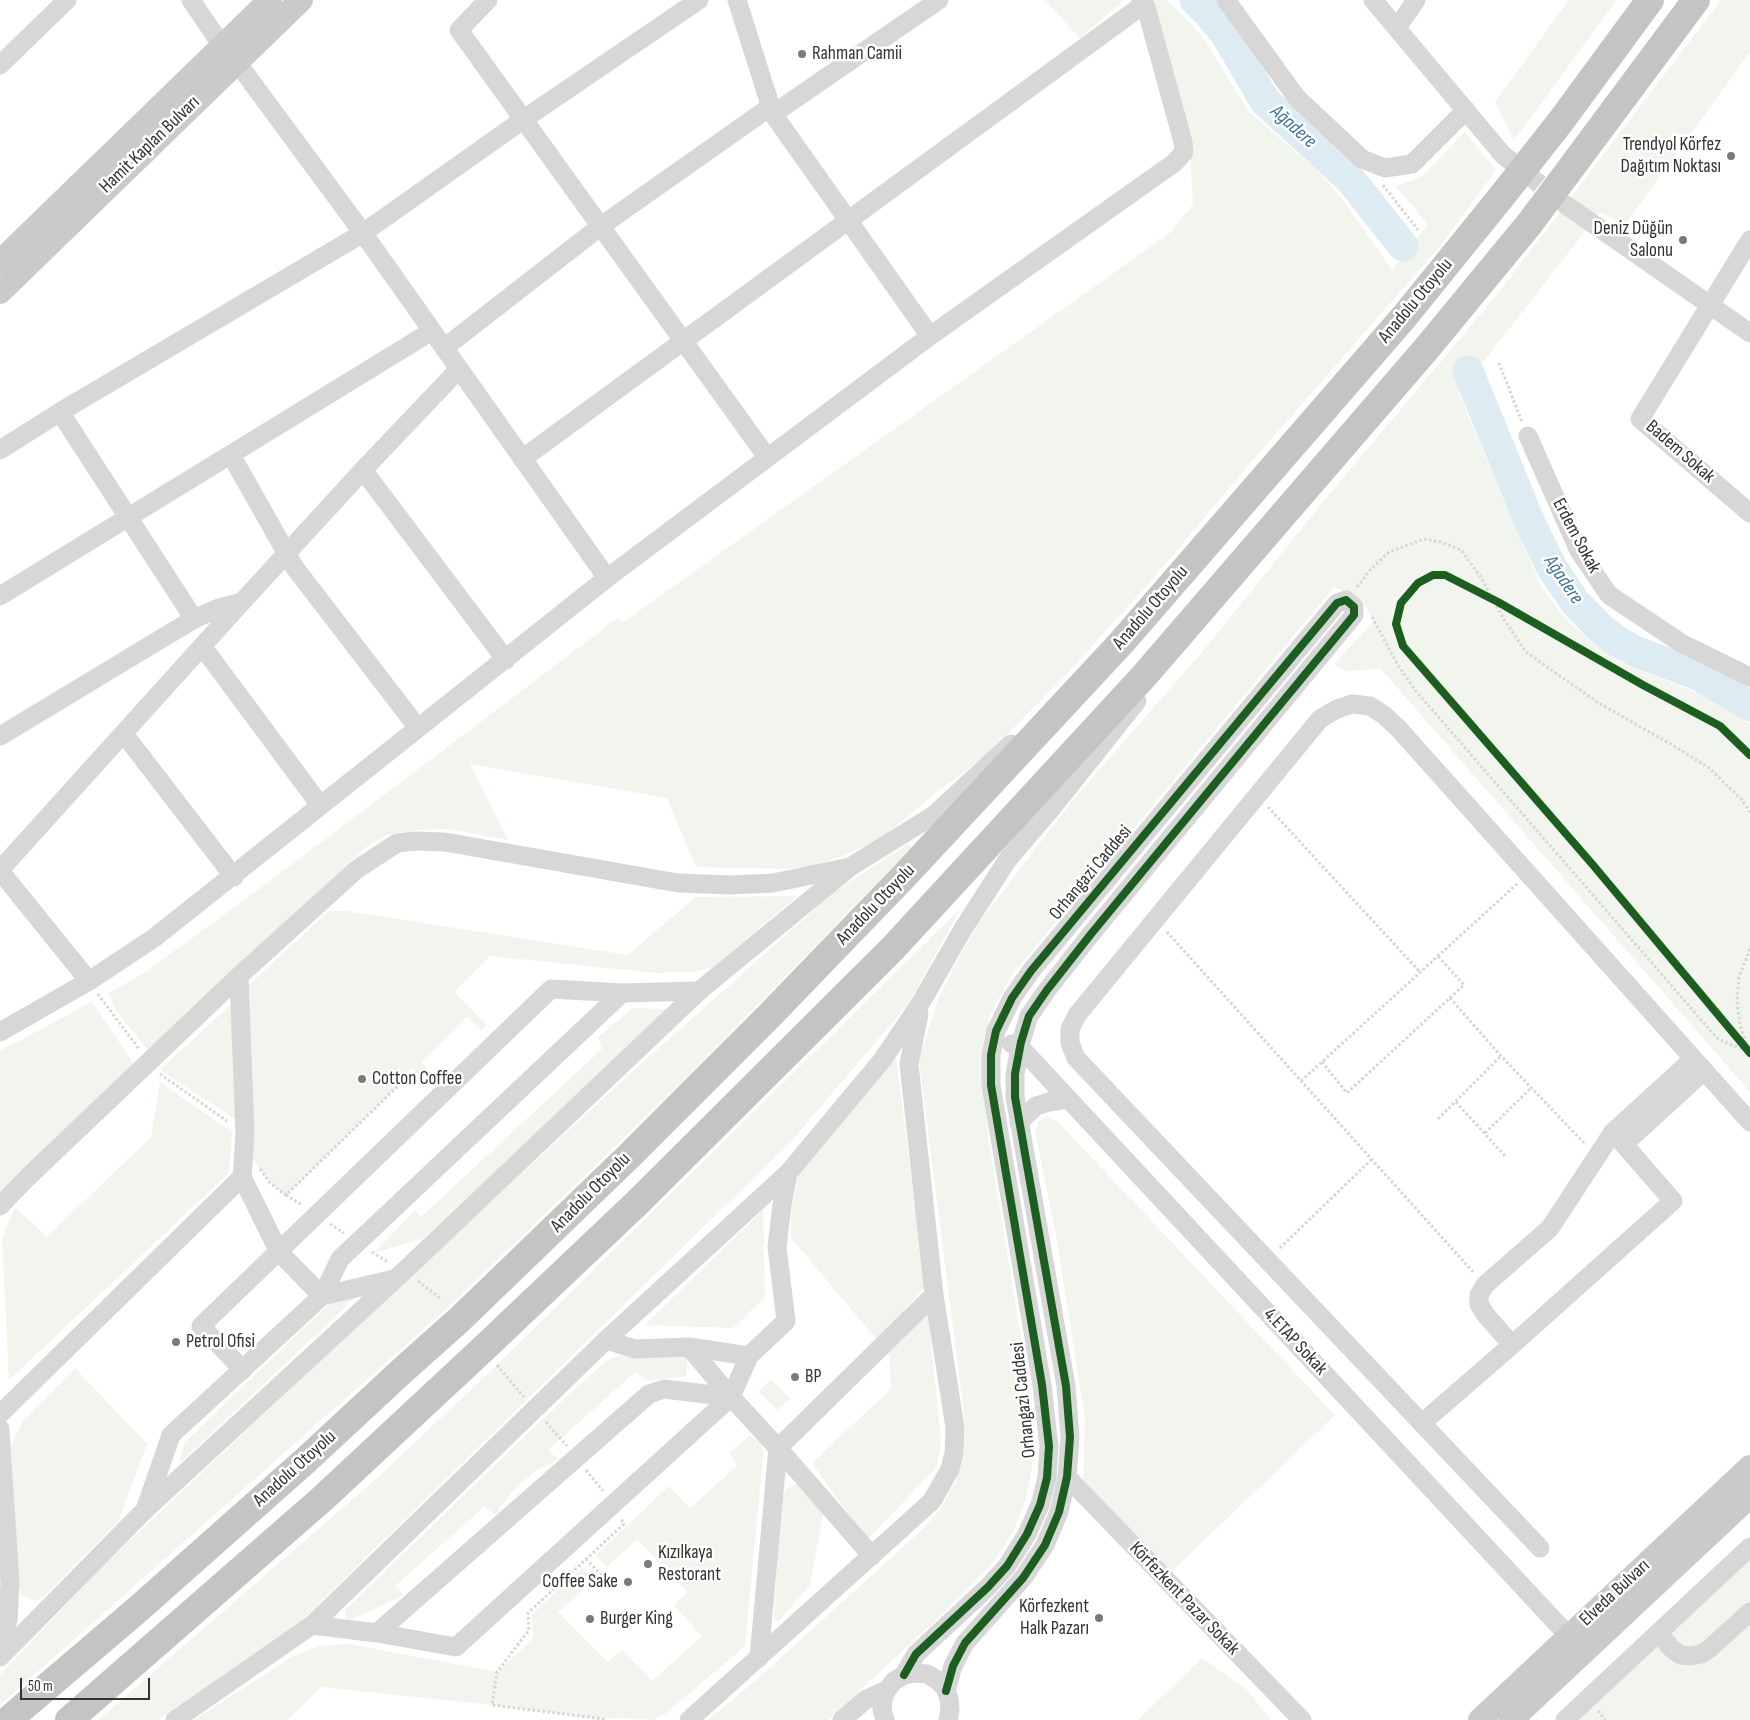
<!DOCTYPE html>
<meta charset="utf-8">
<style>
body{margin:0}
#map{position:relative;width:1750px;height:1720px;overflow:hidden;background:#fff;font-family:"Sofia Sans Condensed",sans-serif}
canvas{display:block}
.scale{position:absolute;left:20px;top:1678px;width:130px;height:22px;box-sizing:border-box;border:2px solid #333;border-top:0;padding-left:6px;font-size:15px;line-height:18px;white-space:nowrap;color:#333;-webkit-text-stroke:4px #fff;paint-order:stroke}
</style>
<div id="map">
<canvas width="1750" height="1720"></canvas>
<div class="scale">50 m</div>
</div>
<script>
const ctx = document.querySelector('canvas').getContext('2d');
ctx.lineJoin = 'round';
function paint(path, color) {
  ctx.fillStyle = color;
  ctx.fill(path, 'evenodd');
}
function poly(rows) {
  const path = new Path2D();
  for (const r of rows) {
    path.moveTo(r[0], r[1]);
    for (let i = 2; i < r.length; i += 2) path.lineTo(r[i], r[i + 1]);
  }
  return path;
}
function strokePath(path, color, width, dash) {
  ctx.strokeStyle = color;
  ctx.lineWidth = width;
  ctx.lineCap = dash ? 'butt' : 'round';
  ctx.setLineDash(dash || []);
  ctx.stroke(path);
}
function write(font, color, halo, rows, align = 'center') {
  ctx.font = font + ' "Sofia Sans Condensed",sans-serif';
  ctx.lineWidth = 5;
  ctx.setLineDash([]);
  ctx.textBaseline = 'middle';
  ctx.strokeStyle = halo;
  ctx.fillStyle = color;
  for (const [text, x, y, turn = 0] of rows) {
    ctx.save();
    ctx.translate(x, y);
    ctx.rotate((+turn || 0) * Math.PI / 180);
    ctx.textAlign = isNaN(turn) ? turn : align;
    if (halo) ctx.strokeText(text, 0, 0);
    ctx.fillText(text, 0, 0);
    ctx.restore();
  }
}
paint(poly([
 [1045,0,1124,0,1080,38],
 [1151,0,1166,0,1182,14,1202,36,1249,112,1317,170,1342,199,1392,270,1428,225,1396,186,1420,178,1465,132,1496,170,1437,250,1258,454,1149,583,1064,677,988,754,933,795,880,840,816,866,788,869,696,867,667,798,470,764,508,840,448,829,413,830,386,835,365,848,148,1050,115,1009,109,993,147,971,282,872,618,618,622,623,1171,232,1193,204,1190,152],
 [1569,0,1617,0,1514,140,1495,102],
 [1721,0,1750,0,1750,52,1624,226,1600,212,1459,393,1501,494,1543,590,1569,623,1618,661,1714,700,1750,724,1750,1092,1381,669,1346,671,1334,664,1374,621,1362,601,1334,587,1012,975,990,1015,982,1052,989,1142,1031,1399,1033,1462,1026,1499,1013,1532,991,1565,938,1618,828,1720,708,1720,754,1682,923,1529,941,1508,956,1480,964,1455,965,1422,919,1060,937,1002,958,959,978,924,1072,801,1203,651,1332,491,1496,296],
 [908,844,911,848,684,1080,444,1311,0,1705,0,1675,101,1568,410,1276,621,1082,833,893],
 [797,896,712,968,689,972,656,973,490,956,454,992,487,1025,481,1030,467,1017,421,1062,433,1077,426,1081,412,1068,405,1079,286,1195,272,1185,253,1159,249,985,329,911,346,911,628,955,696,897],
 [961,908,909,1003,793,1139,299,1623,158,1720,98,1720,375,1480,497,1365],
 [92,1002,134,1064,0,1196,0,1051],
 [234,1002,235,1119,160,1070],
 [633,1008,669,1009,424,1238,374,1253,415,1210,421,1217,602,1049,598,1037],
 [896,1056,925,1287,878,1341,791,1238,791,1211,798,1175],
 [160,1082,232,1132,229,1173,9,1380,2,1239,15,1207,47,1237,151,1137],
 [1047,1117,1056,1120,1335,1415,1172,1571,1083,1485,1085,1418,1056,1236,1035,1132,1038,1122],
 [763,1210,765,1297,733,1328,645,1325],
 [358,1295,179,1464,184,1443,329,1304],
 [928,1314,941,1440,937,1467,867,1540,812,1463,891,1389,889,1352],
 [634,1354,688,1355,686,1376,647,1381,635,1372,548,1450,558,1459,536,1471,517,1486,501,1506,496,1515,484,1507,395,1586,404,1595,349,1621,345,1617,345,1610,543,1419,606,1361,619,1356],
 [75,1368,147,1444,118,1522,43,1597,35,1601,21,1595,19,1586,11,1448,15,1435,24,1420],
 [771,1379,790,1399,777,1410,759,1392],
 [749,1436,762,1443,763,1456,745,1646,665,1714,654,1720,623,1718,603,1719,492,1705,321,1687,287,1720,194,1720,293,1656,319,1646,349,1644,497,1672,533,1639,532,1614,582,1568,593,1580,558,1612,608,1662,622,1650,652,1681,702,1636,674,1606,687,1592,637,1539,607,1567,596,1555,669,1486,690,1508,738,1465,729,1453],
 [796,1484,806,1487,823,1515,810,1585,778,1622,774,1619,779,1501,788,1488],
 [1750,1547,1750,1720,1565,1720],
 [1202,1658,1246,1689,1271,1720,1138,1720]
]), '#f1f5ed');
strokePath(poly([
 [1195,0,1209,14,1225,33,1265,101,1350,179,1403,246],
 [1468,371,1530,523,1552,568,1575,602,1597,625,1618,642,1637,652,1698,675,1750,706]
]), '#ddebf3', 31);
strokePath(poly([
 [1503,155,1561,201]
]), '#d6d6d6', 19, [19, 9]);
strokePath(poly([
 [1383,185,1418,230],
 [1499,363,1522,422],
 [1357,587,1371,569,1389,552,1424,539,1441,542,1461,550,1480,576,1505,621,1526,652,1597,702,1674,746,1709,768,1741,799,1750,812],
 [1372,617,1398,665,1415,690,1717,1038,1729,1044,1748,1050],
 [1268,807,1420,972],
 [1167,932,1474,1273],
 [1750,949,1739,977,1737,1001,1740,1026,1750,1055],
 [98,994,139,1049],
 [1450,998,1501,1056,1586,1145],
 [1322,1062,1347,1093,1464,985,1438,956],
 [160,1074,227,1121],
 [1301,1081,1517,884],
 [1456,1102,1505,1156],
 [1438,1119,1501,1056],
 [1485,1133,1531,1088],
 [260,1169,270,1183,286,1195,405,1079,395,1069],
 [286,1195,302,1205],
 [330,1224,344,1233],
 [1280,1248,1372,1159],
 [372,1252,388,1262],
 [418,1281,441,1299],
 [497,1365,524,1397],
 [546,1422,567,1446],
 [586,1470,603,1491],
 [586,1559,607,1581],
 [1598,1711,1605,1720],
 [602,1720,603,1719,492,1705,497,1672,529,1630,528,1613,624,1524,621,1519]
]), '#d6d6d6', 3, [2.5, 2.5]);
strokePath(poly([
 [488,0,459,30,767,457],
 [737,0,773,114,930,336],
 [1226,0,1297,98,1362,159,1385,168,1412,164,1466,110],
 [1373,0,1503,155],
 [1397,28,1416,0],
 [0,65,67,0],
 [773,114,939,0],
 [1566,205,1750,333],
 [1750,240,1640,419,1750,513],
 [444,348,601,226,770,107],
 [60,412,194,619],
 [1528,436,1579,551,1609,595,1681,643,1750,677],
 [0,450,60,412,363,233,524,119,699,0],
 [231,455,295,568,418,728],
 [522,459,1144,4],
 [363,470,506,660],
 [607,578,930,336,1174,163,1184,152,1183,142,1146,7,1141,0],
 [0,596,432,331],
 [202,646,320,805],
 [124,734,234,877],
 [0,736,194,619,219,608,242,602],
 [0,870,242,602,363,470,459,369],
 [0,871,89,981],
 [239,976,245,1134,242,1177,279,1252,322,1296,340,1259,622,993],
 [0,1032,89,981,154,938,607,578,363,233,236,61,222,46,191,0],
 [1012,1044,1020,1047,1578,1646],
 [1019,1122,1036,1106,1049,1102,1068,1099],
 [1613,1132,1673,1201,1512,1345,1485,1314,1479,1304,1479,1295,1485,1285,1550,1228,1613,1132,1693,1059],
 [1624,1144,1704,1071],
 [0,1206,28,1177,239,976,356,870,397,843,414,841,445,842,678,883,731,885,773,883,850,867,934,815,1011,744],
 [606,1340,635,1349,689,1347,749,1356,786,1321,777,1247,782,1205,788,1173],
 [689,1347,731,1397,778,1448,872,1556],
 [243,1370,201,1326,551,989,622,993,699,991],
 [0,1414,242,1177],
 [1422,1423,1512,1345],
 [0,1429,10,1583,8,1620,0,1642],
 [1067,1477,1302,1720],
 [146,1507,171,1435,322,1296,394,1279],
 [1540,1548,1076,1058,1070,1043,1070,1029,1077,1015,1320,719,1337,709,1352,704,1370,706,1384,715,1398,728,1750,1122],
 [312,1625,377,1633,456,1647,731,1397,749,1356],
 [377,1633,649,1394,664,1389,731,1397],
 [1658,1633,1672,1649,1681,1655,1691,1656,1701,1654,1709,1649,1750,1612],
 [0,1657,146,1509,403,1272,699,991,849,868],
 [759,1658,778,1448,934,1295],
 [904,1675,916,1654,988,1587,1007,1566,1027,1534,1040,1505,1047,1478,1049,1446,1042,1385,991,1085,991,1055,996,1031,1012,998,1031,971,1337,603,1346,600,1354,607,1354,615,1091,934,1047,990,1029,1016,1021,1042,1015,1074,1015,1097,1066,1386,1070,1437,1067,1477,1059,1512,1045,1545,1023,1578,965,1643,953,1666,946,1691],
 [175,1720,312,1625,606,1340,788,1173,883,1059,920,1004,963,929,1008,859,1051,809,1137,701],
 [689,1720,932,1501,950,1469,954,1453,955,1427,934,1295,909,1064,919,1014],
 [842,1720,865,1700,887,1690],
 [885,1720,882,1710,883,1699,887,1690,894,1681,904,1675,916,1673,927,1674,937,1680,945,1688,949,1698,950,1710,948,1720],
 [1565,1720,1750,1547]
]), '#d7d7d7', 19);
strokePath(poly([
 [0,262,270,0],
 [0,292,301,0],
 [1480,1720,1750,1467],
 [1511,1720,1750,1496]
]), '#cacaca', 24);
strokePath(poly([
 [8,1720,137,1610,305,1461,404,1369,459,1320,629,1156,769,1016,905,875,1121,643,1404,317,1502,196,1561,121,1650,0],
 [69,1720,322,1499,483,1349,638,1202,893,948,1144,676,1427,348,1530,223,1696,0]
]), '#c4c4c4', 28);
strokePath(poly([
 [1750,755,1720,726,1643,685,1498,602,1445,575,1433,575,1418,583,1401,603,1396,624,1403,646,1593,865,1750,1053],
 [904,1675,916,1654,988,1587,1007,1566,1027,1534,1040,1505,1047,1478,1049,1446,1042,1385,991,1085,991,1055,996,1031,1012,998,1031,971,1337,603,1346,600,1354,607,1354,615,1091,934,1047,990,1029,1016,1021,1042,1015,1074,1015,1097,1066,1386,1070,1437,1067,1477,1059,1512,1045,1545,1023,1578,965,1643,953,1666,946,1691]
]), '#1b5e20', 8);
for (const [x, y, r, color] of [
 [802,54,5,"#7a7a7a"],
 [1731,156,5,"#7a7a7a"],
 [1683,240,5,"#7a7a7a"],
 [362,1079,5,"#7a7a7a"],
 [176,1342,5,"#7a7a7a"],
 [795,1377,5,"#7a7a7a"],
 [648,1564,5,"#7a7a7a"],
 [628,1582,5,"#7a7a7a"],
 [1099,1618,5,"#7a7a7a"],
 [590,1619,5,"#7a7a7a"]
]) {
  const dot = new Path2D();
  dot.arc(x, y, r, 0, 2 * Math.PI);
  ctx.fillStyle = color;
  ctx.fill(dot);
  strokePath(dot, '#fff', 2);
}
write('19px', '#333', '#fff', [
 ["Rahman Camii",812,54],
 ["Trendyol Körfez",1721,145,"right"],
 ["Dağıtım Noktası",1721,167,"right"],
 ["Deniz Düğün",1673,229,"right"],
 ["Salonu",1673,251,"right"],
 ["Cotton Coffee",372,1079],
 ["Petrol Ofisi",186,1342],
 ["BP",805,1377],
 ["Kızılkaya",658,1553],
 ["Restorant",658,1575],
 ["Coffee Sake",618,1582,"right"],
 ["Körfezkent",1089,1607,"right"],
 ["Halk Pazarı",1089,1629,"right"],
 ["Burger King",600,1619]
], 'left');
write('19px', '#333', '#fff', [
 ["Hamit Kaplan Bulvarı",150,145,-44],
 ["Anadolu Otoyolu",1416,301,-50],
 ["Badem Sokak",1680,452,41],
 ["Erdem Sokak",1576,536,62],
 ["Anadolu Otoyolu",1151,608,-49],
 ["Orhangazi Caddesi",1091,873,-50],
 ["Anadolu Otoyolu",876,905,-46],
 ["Anadolu Otoyolu",591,1193,-45],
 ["4.ETAP Sokak",1295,1342,47],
 ["Orhangazi Caddesi",1024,1400,-96],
 ["Anadolu Otoyolu",295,1469,-42],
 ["Elveda Bulvarı",1615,1593,-43],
 ["Körfezkent Pazar Sokak",1184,1599,46]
]);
write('italic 20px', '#3f7597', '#fff', [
 ["Ağadere",1293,127,42],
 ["Ağadere",1563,580,56]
]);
</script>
